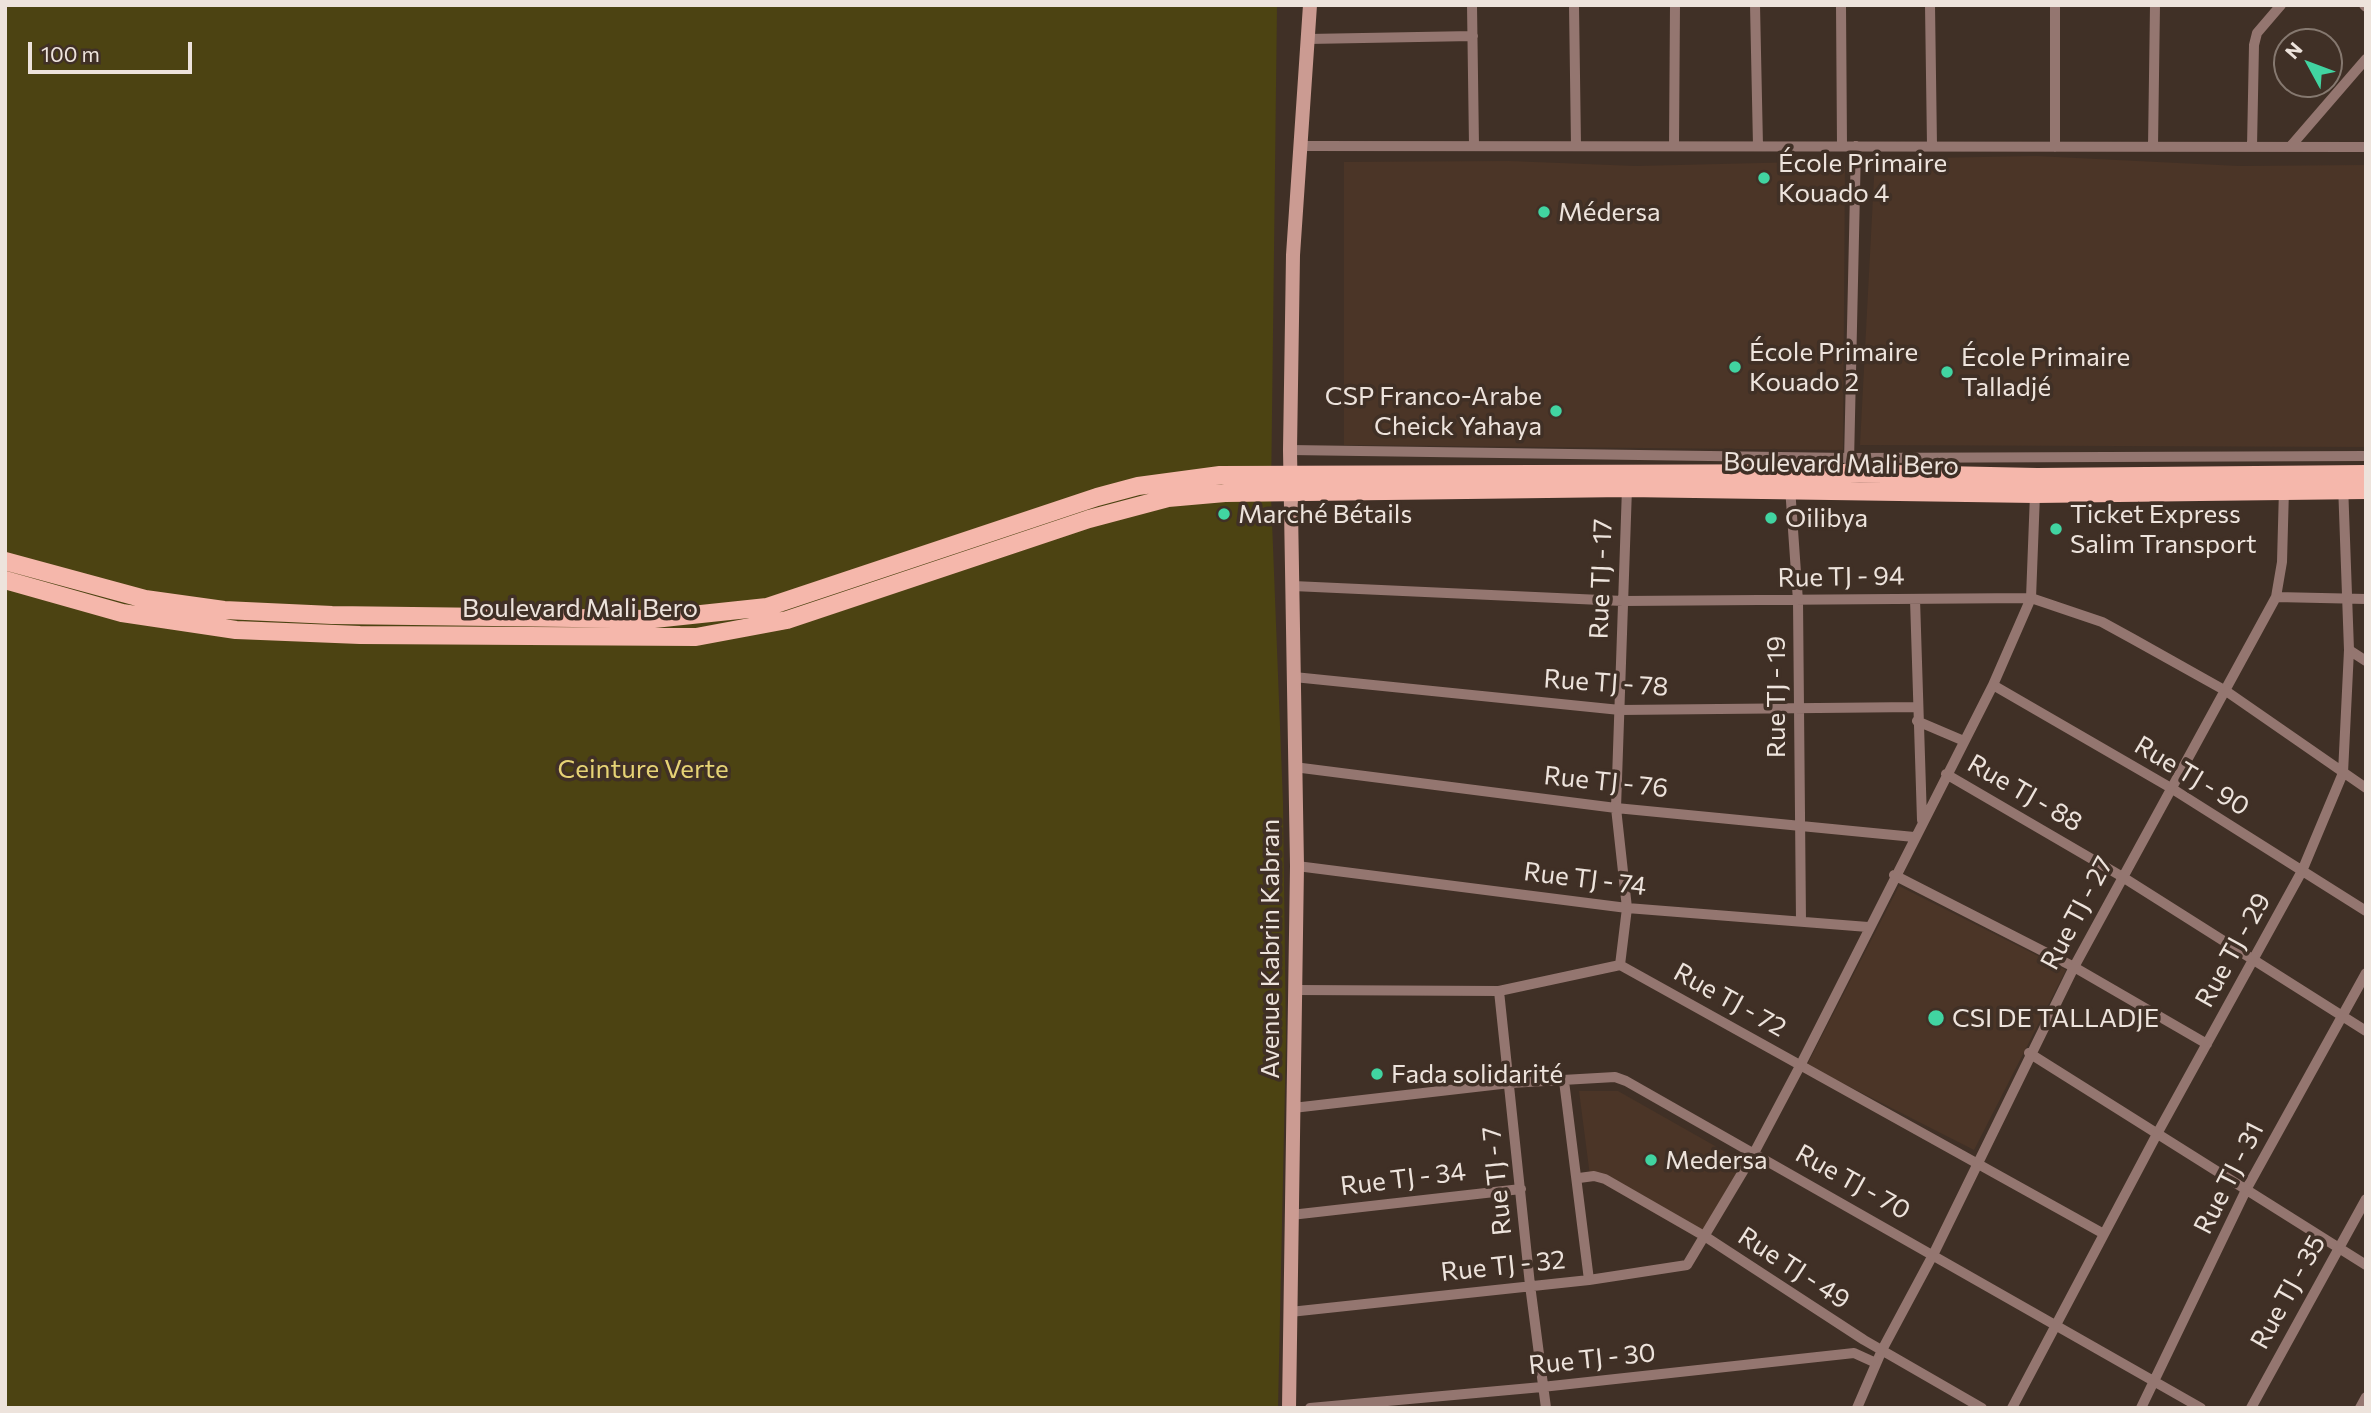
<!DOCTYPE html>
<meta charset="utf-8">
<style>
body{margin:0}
#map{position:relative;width:2371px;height:1413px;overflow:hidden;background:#403026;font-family:Commissioner,sans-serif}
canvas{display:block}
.frame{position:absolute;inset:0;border:7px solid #ede3dc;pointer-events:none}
.north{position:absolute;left:2273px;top:28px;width:70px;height:70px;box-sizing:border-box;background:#403026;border:2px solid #85786f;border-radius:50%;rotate:311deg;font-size:19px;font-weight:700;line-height:28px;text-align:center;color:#ede3dc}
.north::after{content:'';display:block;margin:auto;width:24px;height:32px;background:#41d4a1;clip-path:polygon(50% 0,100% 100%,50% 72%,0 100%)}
.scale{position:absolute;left:28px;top:42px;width:164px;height:32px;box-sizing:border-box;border:4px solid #ede3dc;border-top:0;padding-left:9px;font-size:21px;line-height:24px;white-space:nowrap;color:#ede3dc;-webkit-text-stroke:5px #403026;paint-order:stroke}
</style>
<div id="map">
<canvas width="2371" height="1413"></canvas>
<div class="frame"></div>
<div class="north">N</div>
<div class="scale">100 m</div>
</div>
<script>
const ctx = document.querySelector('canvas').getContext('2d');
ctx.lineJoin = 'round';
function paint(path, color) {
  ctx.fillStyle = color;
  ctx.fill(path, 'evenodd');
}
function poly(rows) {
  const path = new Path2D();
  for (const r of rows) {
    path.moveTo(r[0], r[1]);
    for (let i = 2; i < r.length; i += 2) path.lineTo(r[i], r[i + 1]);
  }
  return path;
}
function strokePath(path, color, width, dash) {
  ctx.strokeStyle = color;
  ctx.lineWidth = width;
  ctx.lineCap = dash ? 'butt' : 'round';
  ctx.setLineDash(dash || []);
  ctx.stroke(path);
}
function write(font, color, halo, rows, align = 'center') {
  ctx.font = font + ' Commissioner,sans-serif';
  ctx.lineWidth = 7;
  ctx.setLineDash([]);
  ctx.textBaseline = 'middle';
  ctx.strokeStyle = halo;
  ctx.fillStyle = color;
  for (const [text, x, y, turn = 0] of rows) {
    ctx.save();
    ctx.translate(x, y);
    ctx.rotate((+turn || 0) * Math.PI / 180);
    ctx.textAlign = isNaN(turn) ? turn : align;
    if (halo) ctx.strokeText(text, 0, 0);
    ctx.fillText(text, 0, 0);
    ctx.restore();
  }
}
paint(poly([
 [2036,156,2239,166,2366,165,2366,447,1860,445,1875,159],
 [1509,161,1636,166,1845,161,1843,450,1344,445,1344,162],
 [1899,886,2066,970,1974,1150,1807,1065],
 [1579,1091,1618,1091,1745,1163,1703,1241,1590,1176]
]), '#4b3527');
paint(poly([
 [5,5,1277,5,1271,496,1283,803,1286,1039,1278,1408,5,1408]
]), '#4c4312');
strokePath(poly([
 [1472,5,1474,146],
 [1574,5,1576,146],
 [1755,5,1758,146],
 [1841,5,1842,146],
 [1930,5,1932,146],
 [2055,5,2055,147],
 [2364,5,2366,7],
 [1308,39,1473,36],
 [1301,146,2366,147],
 [1674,146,1675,5],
 [2153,147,2155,5],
 [2252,147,2254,45,2257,33,2281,5],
 [2290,147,2366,59],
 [1290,450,1849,458,2366,456],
 [1849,462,1856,146],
 [1790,487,1798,601,1801,921],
 [1293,586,1623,601,2031,598,2102,622,2133,639,2226,691,2366,788],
 [2276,597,2366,599],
 [1915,599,1922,820],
 [2349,650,2366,661],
 [1294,677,1620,710,1917,707],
 [1993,685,2171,788,2366,911],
 [1917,721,1964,741],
 [1294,767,1616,808,1914,837],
 [1946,774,2121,876,2366,1031],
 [1297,866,1627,908,1868,927],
 [1894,875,2074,967,2207,1044],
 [1620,965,1627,908,1616,808,1627,488],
 [1296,990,1499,991,1620,965,2104,1234],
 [1499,991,1530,1285,1546,1408],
 [2029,1053,2366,1265],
 [1564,1081,1589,1280],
 [1293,1108,1510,1083,1615,1077,1626,1081,2201,1408],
 [1579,1178,1594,1176,1605,1179,1706,1237,1864,1340,1982,1408],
 [1291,1215,1521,1189],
 [1290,1312,1589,1280,1687,1265,1754,1153,1800,1066,1993,685,2031,598,2035,494],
 [1310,1408,1542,1387,1854,1353,1876,1363],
 [1857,1408,1882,1350,1934,1253,2074,967,2276,597,2282,562,2284,489],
 [2012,1408,2157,1134,2302,871,2343,773,2349,650,2343,484],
 [2141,1408,2247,1188,2366,973],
 [2251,1408,2366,1199],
 [2360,1408,2366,1397]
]), '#947670', 10);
strokePath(poly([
 [1289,1408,1297,866,1290,450,1293,255,1310,5]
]), '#cb9b92', 14);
strokePath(poly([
 [5,561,145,599,224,610,332,615,654,619,767,607,1097,497,1138,486,1220,475,1848,473,2037,477,2366,474],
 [5,580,122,613,236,630,360,635,696,637,787,620,1089,519,1168,498,1225,493,1627,488,2035,494,2366,490]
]), '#f5b7ab', 18);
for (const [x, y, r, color] of [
 [1764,178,7,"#41d4a1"],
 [1544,212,7,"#41d4a1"],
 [1735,367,7,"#41d4a1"],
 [1947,372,7,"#41d4a1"],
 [1556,411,7,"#41d4a1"],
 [1224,514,7,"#41d4a1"],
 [1771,518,7,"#41d4a1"],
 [2056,529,7,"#41d4a1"],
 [1936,1018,9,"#41d4a1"],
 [1377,1074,7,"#41d4a1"],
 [1651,1160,7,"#41d4a1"]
]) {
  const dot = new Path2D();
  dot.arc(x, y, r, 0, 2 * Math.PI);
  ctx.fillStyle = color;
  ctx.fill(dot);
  strokePath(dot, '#403026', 2.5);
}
write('26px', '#ede3dc', '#403026', [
 ["École Primaire",1778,163],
 ["Kouado 4",1778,193],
 ["Médersa",1558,212],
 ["École Primaire",1749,352],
 ["Kouado 2",1749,382],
 ["École Primaire",1961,357],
 ["Talladjé",1961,387],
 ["CSP Franco-Arabe",1542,396,"right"],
 ["Cheick Yahaya",1542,426,"right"],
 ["Marché Bétails",1238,514],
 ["Ticket Express",2070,514],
 ["Salim Transport",2070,544],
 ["Oilibya",1785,518],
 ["CSI DE TALLADJE",1952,1018],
 ["Fada solidarité",1391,1074],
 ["Medersa",1665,1160]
], 'left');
write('26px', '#ede3dc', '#403026', [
 ["Boulevard Mali Bero",1841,464,1],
 ["Rue TJ - 94",1841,577,-1],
 ["Rue TJ - 17",1601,579,-88],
 ["Boulevard Mali Bero",580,608],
 ["Rue TJ - 78",1606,683,4],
 ["Rue TJ - 19",1776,697,-90],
 ["Rue TJ - 90",2192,776,31],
 ["Rue TJ - 76",1606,782,6],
 ["Rue TJ - 88",2025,793,30],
 ["Rue TJ - 74",1585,879,7],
 ["Rue TJ - 27",2077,913,-62],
 ["Avenue Kabrin Kabran",1270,949,-90],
 ["Rue TJ - 29",2233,950,-61],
 ["Rue TJ - 72",1730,1000,29],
 ["Rue TJ - 31",2229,1178,-63],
 ["Rue TJ - 34",1403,1179,-7],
 ["Rue TJ - 7",1497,1181,-96],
 ["Rue TJ - 70",1853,1182,29],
 ["Rue TJ - 32",1503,1266,-6],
 ["Rue TJ - 49",1794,1268,33],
 ["Rue TJ - 35",2288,1292,-61],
 ["Rue TJ - 30",1592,1359,-6]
]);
write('26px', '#e6d375', '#403026', [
 ["Ceinture Verte",643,769]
]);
</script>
